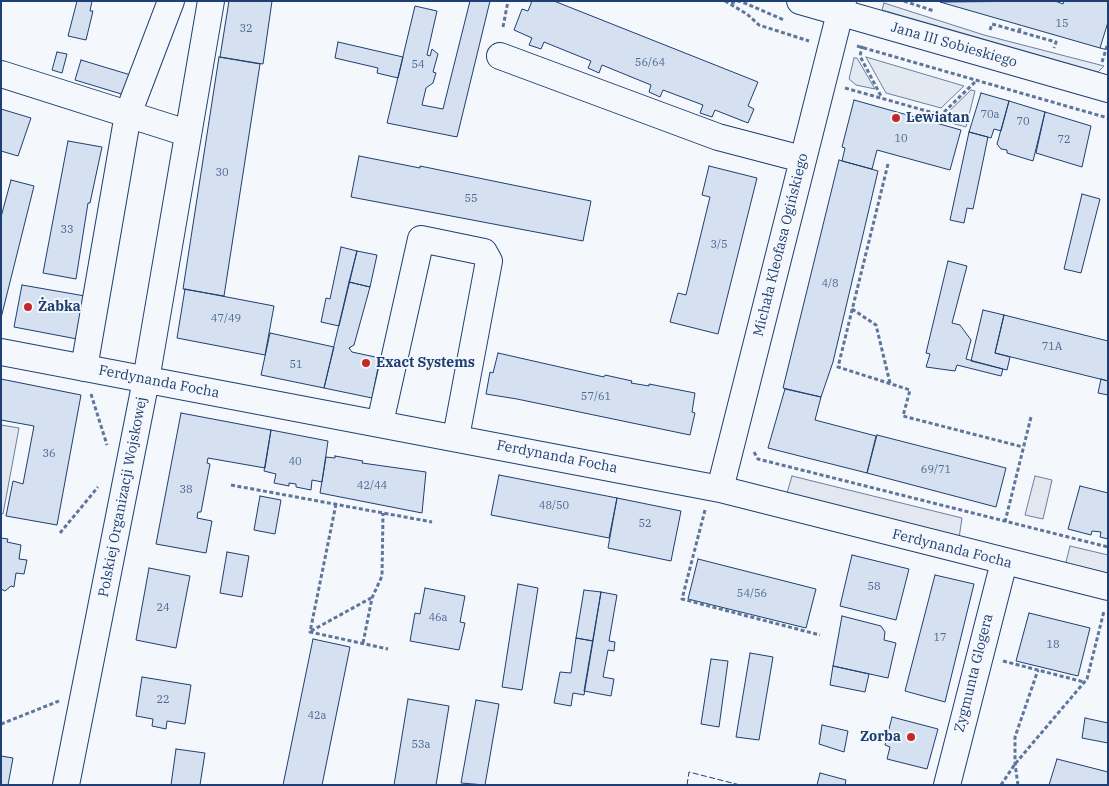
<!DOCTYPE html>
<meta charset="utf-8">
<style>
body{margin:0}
#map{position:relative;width:1109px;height:786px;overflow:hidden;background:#f4f7fb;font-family:"IBM Plex Serif",serif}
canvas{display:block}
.frame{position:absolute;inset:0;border:2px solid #1d3f73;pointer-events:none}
</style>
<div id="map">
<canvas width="1109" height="786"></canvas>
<div class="frame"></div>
</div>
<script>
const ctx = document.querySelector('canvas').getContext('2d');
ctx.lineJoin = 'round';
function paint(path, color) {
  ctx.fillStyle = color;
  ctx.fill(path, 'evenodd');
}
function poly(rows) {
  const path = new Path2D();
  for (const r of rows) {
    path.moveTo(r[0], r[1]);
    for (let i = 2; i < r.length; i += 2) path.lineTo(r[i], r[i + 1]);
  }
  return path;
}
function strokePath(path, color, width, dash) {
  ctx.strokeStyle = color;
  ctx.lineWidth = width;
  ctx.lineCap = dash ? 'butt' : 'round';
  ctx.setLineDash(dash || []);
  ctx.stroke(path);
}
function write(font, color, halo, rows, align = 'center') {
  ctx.font = font + ' "IBM Plex Serif",serif';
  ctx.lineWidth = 4;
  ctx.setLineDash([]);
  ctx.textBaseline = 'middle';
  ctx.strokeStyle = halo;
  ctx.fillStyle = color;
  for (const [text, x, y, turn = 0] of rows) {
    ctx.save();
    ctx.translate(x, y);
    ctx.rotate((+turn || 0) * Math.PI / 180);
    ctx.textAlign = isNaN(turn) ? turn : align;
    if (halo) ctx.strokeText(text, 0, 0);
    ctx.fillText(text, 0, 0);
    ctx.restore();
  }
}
const green = poly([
 [884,3,984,35,1104,66,1098,72,882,10,884,3],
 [866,57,964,86,941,108,886,93,866,57],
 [854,58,857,58,875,89,856,85,849,79,854,58],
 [971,90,975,91,966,127,940,120,971,90]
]);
paint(green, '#e3e9f0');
strokePath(green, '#687fa3', 1);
const parking = poly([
 [1,425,19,428,3,514,1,513,1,425],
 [792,476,962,518,959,538,787,493,792,476],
 [1035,476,1052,480,1043,519,1025,515,1035,476],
 [1070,546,1108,555,1108,576,1065,566,1070,546]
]);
paint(parking, '#e3e8f0');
strokePath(parking, '#687fa3', 1);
const building = poly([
 [77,1,92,1,90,11,93,11,86,40,68,36,77,1],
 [229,1,272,1,263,64,220,57,229,1],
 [470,1,490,1,457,137,387,123,415,6,437,11,427,55,430,56,432,49,438,54,433,72,436,73,433,83,426,88,422,105,443,109,470,1],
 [532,1,554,1,758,82,748,106,754,109,748,123,715,110,712,117,700,113,703,105,663,90,660,97,649,92,651,85,602,65,599,73,588,68,591,61,544,42,541,49,529,45,532,38,514,30,522,9,528,11,532,1],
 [1055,1,1063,4,1064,1,1108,1,1108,22,1100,48,940,2,1055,1],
 [338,42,403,57,398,78,377,73,378,68,335,58,338,42],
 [57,52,67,54,62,73,52,70,57,52],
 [219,57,260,64,224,296,183,289,219,57],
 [81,60,134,76,128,96,75,80,81,60],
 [981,93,1009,101,1001,131,994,129,991,138,969,132,981,93],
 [854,100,961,130,950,170,877,150,872,169,842,161,845,148,842,147,854,100],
 [1009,101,1045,112,1033,161,1007,153,1007,150,1001,149,997,144,1009,101],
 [1,109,31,118,18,156,1,151,1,109],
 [1045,112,1091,126,1082,167,1036,153,1045,112],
 [969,132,988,137,973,209,967,208,964,223,950,220,969,132],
 [68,141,102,147,90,203,88,203,76,279,43,273,68,141],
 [359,156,420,168,420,166,591,201,583,241,351,197,359,156],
 [839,160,878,171,833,362,821,397,783,388,839,160],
 [709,166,757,178,718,334,670,322,678,293,686,295,710,197,702,195,709,166],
 [11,180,34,186,1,318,1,217,11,180],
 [1082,194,1100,199,1081,273,1064,269,1082,194],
 [341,247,357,251,339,326,321,322,326,298,330,299,341,247],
 [357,251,377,255,370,287,349,282,357,251],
 [948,261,967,266,952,323,960,325,971,340,966,359,1003,369,1001,376,957,365,955,371,926,367,930,354,926,353,948,261],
 [349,282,370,287,354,345,349,348,352,352,380,358,372,398,324,388,349,282],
 [22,285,85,296,77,339,14,327,22,285],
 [185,289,274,306,265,355,177,338,185,289],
 [983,310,1004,315,995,353,1010,357,1007,370,971,361,983,310],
 [1004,315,1108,341,1108,381,995,353,1004,315],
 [270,333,334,347,324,388,261,375,270,333],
 [498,353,604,377,605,375,632,381,631,383,649,386,649,384,695,393,692,412,695,413,690,435,517,399,486,394,490,372,493,373,498,353],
 [1,379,81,395,57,525,6,516,13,481,23,484,34,426,1,420,1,379],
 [1101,379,1108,381,1108,395,1098,393,1101,379],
 [785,389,821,397,815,420,876,436,867,473,768,448,785,389],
 [181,413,271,430,265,468,208,458,207,463,210,464,201,512,198,512,197,518,212,521,206,553,156,544,181,413],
 [271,430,328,441,322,482,312,480,311,490,296,487,296,484,289,483,289,486,274,483,276,474,264,471,271,430],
 [877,435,1006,468,996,507,867,473,877,435],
 [335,456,363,461,362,463,426,472,422,513,320,493,326,457,335,458,335,456],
 [499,475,617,498,609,538,491,515,499,475],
 [1080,486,1108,493,1108,539,1100,537,1101,532,1092,531,1091,535,1068,529,1080,486],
 [260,496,281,500,275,534,254,530,260,496],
 [617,498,681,511,671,561,608,548,617,498],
 [1,538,8,539,7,542,21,545,19,559,27,560,24,574,16,573,14,587,11,586,5,591,1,589,1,538],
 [227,552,249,556,242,597,220,593,227,552],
 [852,555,909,569,896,620,840,606,852,555],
 [698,559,816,589,806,628,688,599,698,559],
 [149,568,190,576,176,648,136,640,149,568],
 [935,575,974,584,945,702,905,691,935,575],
 [518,584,538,588,522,690,502,687,518,584],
 [425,588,465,596,460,622,465,623,459,650,410,641,415,613,420,614,425,588],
 [584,590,601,592,593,641,576,638,584,590],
 [601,592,617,595,609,641,615,642,614,651,608,650,603,677,614,679,611,696,584,691,601,592],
 [1029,613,1090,628,1078,676,1016,661,1029,613],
 [842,616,881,626,885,632,884,640,896,643,888,678,833,666,842,616],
 [576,638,593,641,584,695,573,693,571,706,554,703,560,672,571,673,576,638],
 [313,639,350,647,322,785,283,785,313,639],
 [750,653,773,657,759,740,736,737,750,653],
 [711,659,728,661,719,727,701,724,711,659],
 [833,666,869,674,865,692,830,685,833,666],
 [142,677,191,685,185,724,167,721,166,729,152,726,153,719,136,716,142,677],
 [408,699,449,706,436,785,394,785,408,699],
 [476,700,499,704,485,785,461,783,476,700],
 [892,717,938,729,927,769,887,759,890,747,885,745,892,717],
 [1085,718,1108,723,1108,743,1082,738,1085,718],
 [822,725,848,731,844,752,819,744,822,725],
 [176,749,205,753,200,785,171,785,176,749],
 [1,756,13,758,8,785,1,785,1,756],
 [1057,759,1108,772,1108,785,1049,785,1057,759],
 [820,773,846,780,845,785,817,785,820,773]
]);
paint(building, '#d5e0f0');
strokePath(building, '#1d3f73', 1);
const minor = poly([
 [800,1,1108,89],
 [500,56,718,137,802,159],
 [1,74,187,133],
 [1,352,720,489,1108,587],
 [84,368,128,114,171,1],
 [380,423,421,239,484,252,489,261,456,437],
 [720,489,843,1],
 [66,785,146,380,211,1],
 [947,785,1004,562]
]);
strokePath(minor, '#1d3f73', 28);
strokePath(poly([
 [725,1,747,14,759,25,809,41],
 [904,1,934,11],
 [731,3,740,1,784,20],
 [503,27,508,1],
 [990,30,992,24,1056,42,1054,48],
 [1019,32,1021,25],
 [857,46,1108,118],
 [862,49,862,47,860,56,882,98],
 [1102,62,1108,43],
 [845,88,941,115,976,81],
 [888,164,838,367,910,390,903,416,1023,447],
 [852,309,876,325,890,383],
 [91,394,107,445],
 [754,452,758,459,1108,547],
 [231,485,432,522],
 [336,504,310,632,388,649],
 [705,510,682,599,820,635],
 [1005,522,1031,417],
 [60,533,98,487],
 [311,631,371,598],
 [363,643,372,598,382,576,383,513],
 [1003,661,1084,682],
 [1,724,59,701],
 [1001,785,1015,764,1087,679,1104,611],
 [1018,785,1015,764,1015,737,1038,670]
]), '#5e769c', 3, [4, 2.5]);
strokePath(minor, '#f4f7fb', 26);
strokePath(poly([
 [1100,48,1108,50],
 [687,785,689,772,740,785]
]), '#1d3f73', 1, [6, 2.5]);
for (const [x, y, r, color] of [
 [896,118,5,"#c62828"],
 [28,307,5,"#c62828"],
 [366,363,5,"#c62828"],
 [911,737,5,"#c62828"]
]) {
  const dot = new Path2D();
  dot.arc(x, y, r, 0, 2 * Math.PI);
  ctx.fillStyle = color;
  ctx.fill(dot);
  strokePath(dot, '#f4f7fb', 2);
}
write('11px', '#4b6792', null, [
 ["15",1062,24],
 ["32",246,29],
 ["56/64",650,63],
 ["54",418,65],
 ["70a",990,115],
 ["70",1023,122],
 ["10",901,139],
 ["72",1064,140],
 ["30",222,173],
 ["55",471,199],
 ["33",67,230],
 ["3/5",719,245],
 ["4/8",830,284],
 ["47/49",226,319],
 ["71A",1052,347],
 ["51",296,365],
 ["57/61",596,397],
 ["36",49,454],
 ["40",295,462],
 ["69/71",936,470],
 ["42/44",372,486],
 ["38",186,490],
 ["48/50",554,506],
 ["52",645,524],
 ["58",874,587],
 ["54/56",752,594],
 ["24",163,608],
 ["46a",438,618],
 ["17",940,638],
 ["18",1053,645],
 ["22",163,700],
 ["42a",317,716],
 ["53a",421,745]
]);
write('14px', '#1d3f73', '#f4f7fb', [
 ["Jana III Sobieskiego",954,45,16],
 ["Michała Kleofasa Ogińskiego",781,245,-76],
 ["Ferdynanda Focha",159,382,11],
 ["Ferdynanda Focha",557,457,11],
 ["Polskiej Organizacji Wojskowej",123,497,-79],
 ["Ferdynanda Focha",952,549,14],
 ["Zygmunta Glogera",974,673,-76]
]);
write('bold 14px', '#1d3f73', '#f4f7fb', [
 ["Lewiatan",906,118],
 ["Żabka",38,307],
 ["Exact Systems",376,363],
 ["Zorba",901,737,"right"]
], 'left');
</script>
